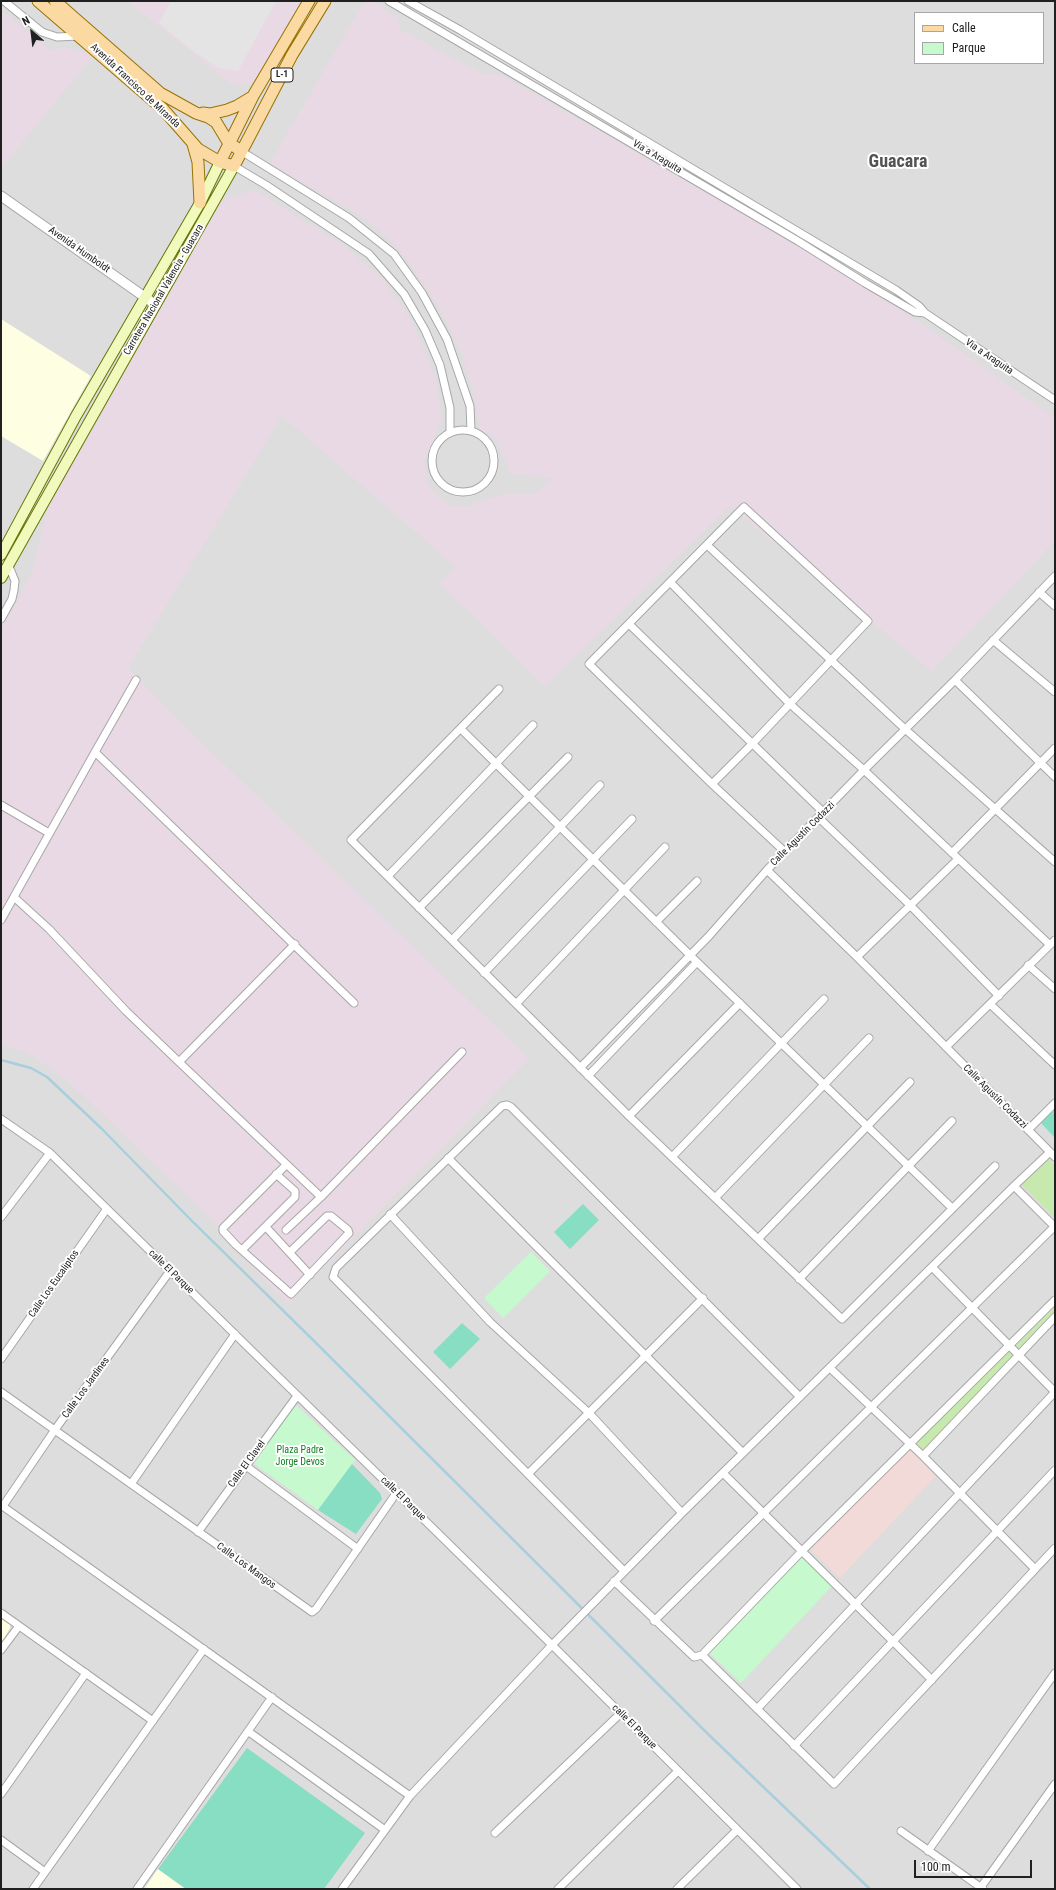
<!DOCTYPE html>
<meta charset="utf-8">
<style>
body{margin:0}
#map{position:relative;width:1056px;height:1890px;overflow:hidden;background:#f1eee7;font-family:"Roboto Condensed",sans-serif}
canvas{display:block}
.frame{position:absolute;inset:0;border:2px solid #202020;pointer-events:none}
.legend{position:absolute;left:914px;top:12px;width:130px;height:52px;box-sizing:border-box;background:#fff;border:1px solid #a6a6a6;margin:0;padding:5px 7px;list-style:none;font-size:12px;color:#202020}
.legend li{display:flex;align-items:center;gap:8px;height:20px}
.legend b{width:20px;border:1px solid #a6a6a6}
.north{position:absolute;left:12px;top:12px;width:40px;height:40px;-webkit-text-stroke:3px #fff;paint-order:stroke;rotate:332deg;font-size:11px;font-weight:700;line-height:16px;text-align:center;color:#202020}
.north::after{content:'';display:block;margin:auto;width:14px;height:18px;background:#202020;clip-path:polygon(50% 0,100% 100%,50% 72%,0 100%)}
.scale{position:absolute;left:914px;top:1860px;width:118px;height:18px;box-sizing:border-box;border:2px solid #202020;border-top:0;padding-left:5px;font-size:12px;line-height:14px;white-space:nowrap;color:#202020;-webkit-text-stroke:3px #fff;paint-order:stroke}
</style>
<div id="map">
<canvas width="1056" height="1890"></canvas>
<div class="frame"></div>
<ul class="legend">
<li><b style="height:5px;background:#fadaa2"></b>Calle</li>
<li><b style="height:11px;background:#c6f9cd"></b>Parque</li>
</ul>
<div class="north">N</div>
<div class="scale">100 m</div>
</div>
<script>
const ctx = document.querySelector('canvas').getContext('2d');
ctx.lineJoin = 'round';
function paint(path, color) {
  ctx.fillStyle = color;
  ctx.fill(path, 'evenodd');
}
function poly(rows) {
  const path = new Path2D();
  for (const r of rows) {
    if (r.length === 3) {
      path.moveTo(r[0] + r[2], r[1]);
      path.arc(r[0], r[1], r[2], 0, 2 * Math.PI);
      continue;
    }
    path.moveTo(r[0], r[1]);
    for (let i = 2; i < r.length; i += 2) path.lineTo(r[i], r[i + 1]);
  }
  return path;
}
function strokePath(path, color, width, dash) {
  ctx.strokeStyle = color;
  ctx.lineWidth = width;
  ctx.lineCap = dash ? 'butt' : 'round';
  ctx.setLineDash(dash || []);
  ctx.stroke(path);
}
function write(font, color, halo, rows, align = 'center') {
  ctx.font = font + ' "Roboto Condensed",sans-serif';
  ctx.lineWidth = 4;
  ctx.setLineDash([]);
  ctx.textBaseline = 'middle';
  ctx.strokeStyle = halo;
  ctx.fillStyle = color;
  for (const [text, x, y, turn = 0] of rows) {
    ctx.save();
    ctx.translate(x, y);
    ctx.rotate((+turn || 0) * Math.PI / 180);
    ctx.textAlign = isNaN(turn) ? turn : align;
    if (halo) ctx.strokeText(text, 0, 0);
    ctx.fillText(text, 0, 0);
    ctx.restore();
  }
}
paint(poly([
 [1,1,1055,1,1055,1889,1,1889],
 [915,13,1043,13,1043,63,915,63]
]), '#dedddd');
paint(poly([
 [910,1450,936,1476,840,1578,810,1549]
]), '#f1dad7');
paint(poly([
 [128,1,301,1,255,81,244,85,229,82],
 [365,1,378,1,384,9,398,18,400,29,482,74,501,75,787,239,919,322,1055,418,1055,541,932,671,730,506,545,686,440,583,456,567,282,416,128,668,197,738,529,1059,288,1304,220,1234,219,1226,67,1080,27,1052,1,1045,1,630,32,573,47,510,219,205,224,200,254,190,337,241,353,253,384,281,403,308,417,332,435,377,440,406,441,423,424,459,426,481,436,495,451,506,466,507,481,501,505,494,536,494,552,479,535,475,515,474,509,471,497,441,488,433,480,430,472,387,461,352,443,314,409,262,391,241,367,220,270,163],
 [1,10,50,50,65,47,93,56,1,168]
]), '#e9d9e5');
paint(poly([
 [1,319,91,376,43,461,1,436],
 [1,1619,10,1625,10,1628,1,1643],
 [158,1869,186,1889,144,1889]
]), '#fdfee2');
paint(poly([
 [1048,1158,1055,1165,1055,1218,1021,1184],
 [1055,1306,1055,1312,1020,1350,1016,1345],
 [1009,1351,1014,1356,923,1450,916,1443]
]), '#c7e9ae');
paint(poly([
 [531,1252,550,1271,503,1318,484,1298],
 [295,1404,355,1460,318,1510,253,1463,292,1406],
 [802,1556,832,1586,741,1683,708,1652]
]), '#c6f9cd');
paint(poly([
 [1055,1109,1055,1138,1041,1123],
 [583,1204,599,1220,570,1249,554,1232],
 [462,1323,480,1339,450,1369,433,1352],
 [352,1464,380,1493,382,1499,356,1534,318,1510],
 [247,1748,365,1833,324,1889,186,1889,158,1869]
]), '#87dec2');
paint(poly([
 [171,1,276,1,238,71,219,68,193,51,159,23]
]), '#e4e4e4');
strokePath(poly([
 [1,1060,31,1068,47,1077,101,1128,192,1221,310,1337,709,1735,870,1889]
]), '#a9cedd', 2.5);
const minor = poly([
 [4,1,42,32,57,37,79,36],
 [389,1,798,241,865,283,915,312,925,313],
 [408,1,460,30,896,290,919,306,925,313,1055,400],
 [241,151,349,218,394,254,422,293,447,339,470,406,471,430],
 [234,166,266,185,369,254,404,294,425,330,440,365,450,408,450,433],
 [463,461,31],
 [707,545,905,729,1055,862],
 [1055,576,955,680,864,770,767,870,857,957,1055,1157],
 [670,582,790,704,864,770,1050,945],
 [1039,592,1055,606],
 [1,619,12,599,14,590,15,581,8,564],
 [629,624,824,813],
 [993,640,1055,692],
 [955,680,1055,777],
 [499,689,351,840,629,1116,842,1319,995,1166],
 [461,729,697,962,952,1208],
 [95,752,136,680],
 [712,784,753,743,868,621,744,507,589,664,712,784,785,852],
 [1,805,49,833],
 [819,818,909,904,999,996],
 [952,853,1055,748],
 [388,876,533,725],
 [14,897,49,929,126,1011,179,1062,295,944],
 [419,908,568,757],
 [1,920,95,752,354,1003],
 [656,922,697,881],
 [452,940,600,785],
 [857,957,958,859],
 [1028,965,1055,989],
 [484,973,632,819],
 [516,1004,665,847],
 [990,1004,1055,1065],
 [946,1047,1055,940],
 [179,1062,321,1197,462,1052],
 [580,1068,709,936,767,870],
 [588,1076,697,962],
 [629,1116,740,1003],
 [1,1119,50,1153,552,1645,797,1889],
 [1028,1130,1055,1103],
 [672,1157,824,999],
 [448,1158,743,1453],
 [286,1165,223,1228,223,1231,236,1245,291,1294,349,1233,348,1230,331,1216,327,1216,290,1252],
 [1014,1186,1055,1227],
 [715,1198,869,1038],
 [390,1214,490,1322,589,1413,682,1513],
 [1,1217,50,1153],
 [266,1227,310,1275],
 [286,1230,321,1197],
 [758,1239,910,1082],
 [242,1250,295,1197,295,1191,276,1174],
 [932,1267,1055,1392],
 [799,1279,952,1121],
 [1,1359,106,1210],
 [830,1368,923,1456,1035,1569],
 [1,1392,312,1612,316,1609,397,1492],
 [923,1456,1055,1317],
 [246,1466,358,1549],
 [723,1473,932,1680],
 [528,1474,703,1298],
 [131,1484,235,1334],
 [1,1505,410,1796],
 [3,1506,54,1431,170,1271],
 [198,1532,297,1396],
 [624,1571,333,1277,336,1268,502,1106,507,1105,511,1107,800,1397],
 [614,1581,694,1657,702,1655,802,1551,1055,1300],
 [1,1613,153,1721],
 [654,1621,1054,1227],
 [1,1650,19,1626],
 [702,1655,834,1784,1055,1548],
 [757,1709,1055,1392],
 [249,1732,385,1830],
 [794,1746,1055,1470],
 [1,1794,86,1673],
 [901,1831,983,1889],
 [495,1833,621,1713],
 [1,1840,45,1872],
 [928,1851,1055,1673],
 [981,1887,1055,1784],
 [33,1889,204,1649],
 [137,1889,272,1697],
 [342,1889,410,1796,552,1645,682,1513,1014,1186,1050,1152],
 [558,1889,678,1771],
 [677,1889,737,1830]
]);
const tertiary = poly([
 [1,196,156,305]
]);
const secondary = poly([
 [1,555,76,416,200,203,220,162],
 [1,578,234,166]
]);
const primary = poly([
 [38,1,163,109,198,149,220,162,234,166,292,55,325,1],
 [55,1,160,93,196,113,208,117,216,122,228,142,241,151],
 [203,113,210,114,227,110,237,106,252,97],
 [193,144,198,162,200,203],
 [220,162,253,96,309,1]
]);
strokePath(minor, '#a7a7a7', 9);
strokePath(tertiary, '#a7a7a7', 11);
strokePath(secondary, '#647707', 12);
strokePath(primary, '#997203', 13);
strokePath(minor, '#fff', 7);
strokePath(tertiary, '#fff', 9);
strokePath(secondary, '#f1f9bd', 10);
strokePath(primary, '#fadaa2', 11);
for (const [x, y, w] of [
 [282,75,22]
]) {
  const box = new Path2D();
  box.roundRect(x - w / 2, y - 7, w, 14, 3);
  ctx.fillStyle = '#fff';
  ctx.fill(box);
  strokePath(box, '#202020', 1);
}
write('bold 9px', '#202020', null, [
 ["L-1",282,75]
]);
write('10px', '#202020', '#fff', [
 ["Avenida Francisco de Miranda",135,86,43],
 ["Via a Araguita",657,157,31],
 ["Avenida Humboldt",79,250,35],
 ["Carretera Nacional Valencia - Guacara",164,290,-60],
 ["Via a Araguita",989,357,34],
 ["Calle Agustín Codazzi",803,834,-45],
 ["Calle Agustín Codazzi",995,1097,45],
 ["calle El Parque",171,1272,44],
 ["Calle Los Eucaliptos",54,1284,-55],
 ["Calle Los Jardines",86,1388,-54],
 ["Calle El Clavel",247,1464,-54],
 ["calle El Parque",403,1499,44],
 ["Calle Los Mangos",246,1566,36],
 ["calle El Parque",634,1727,45]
]);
write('10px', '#0e7f1f', '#fff', [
 ["Plaza Padre",300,1450],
 ["Jorge Devos",300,1462]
]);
write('bold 18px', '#535353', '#fff', [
 ["Guacara",898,162]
]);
</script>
